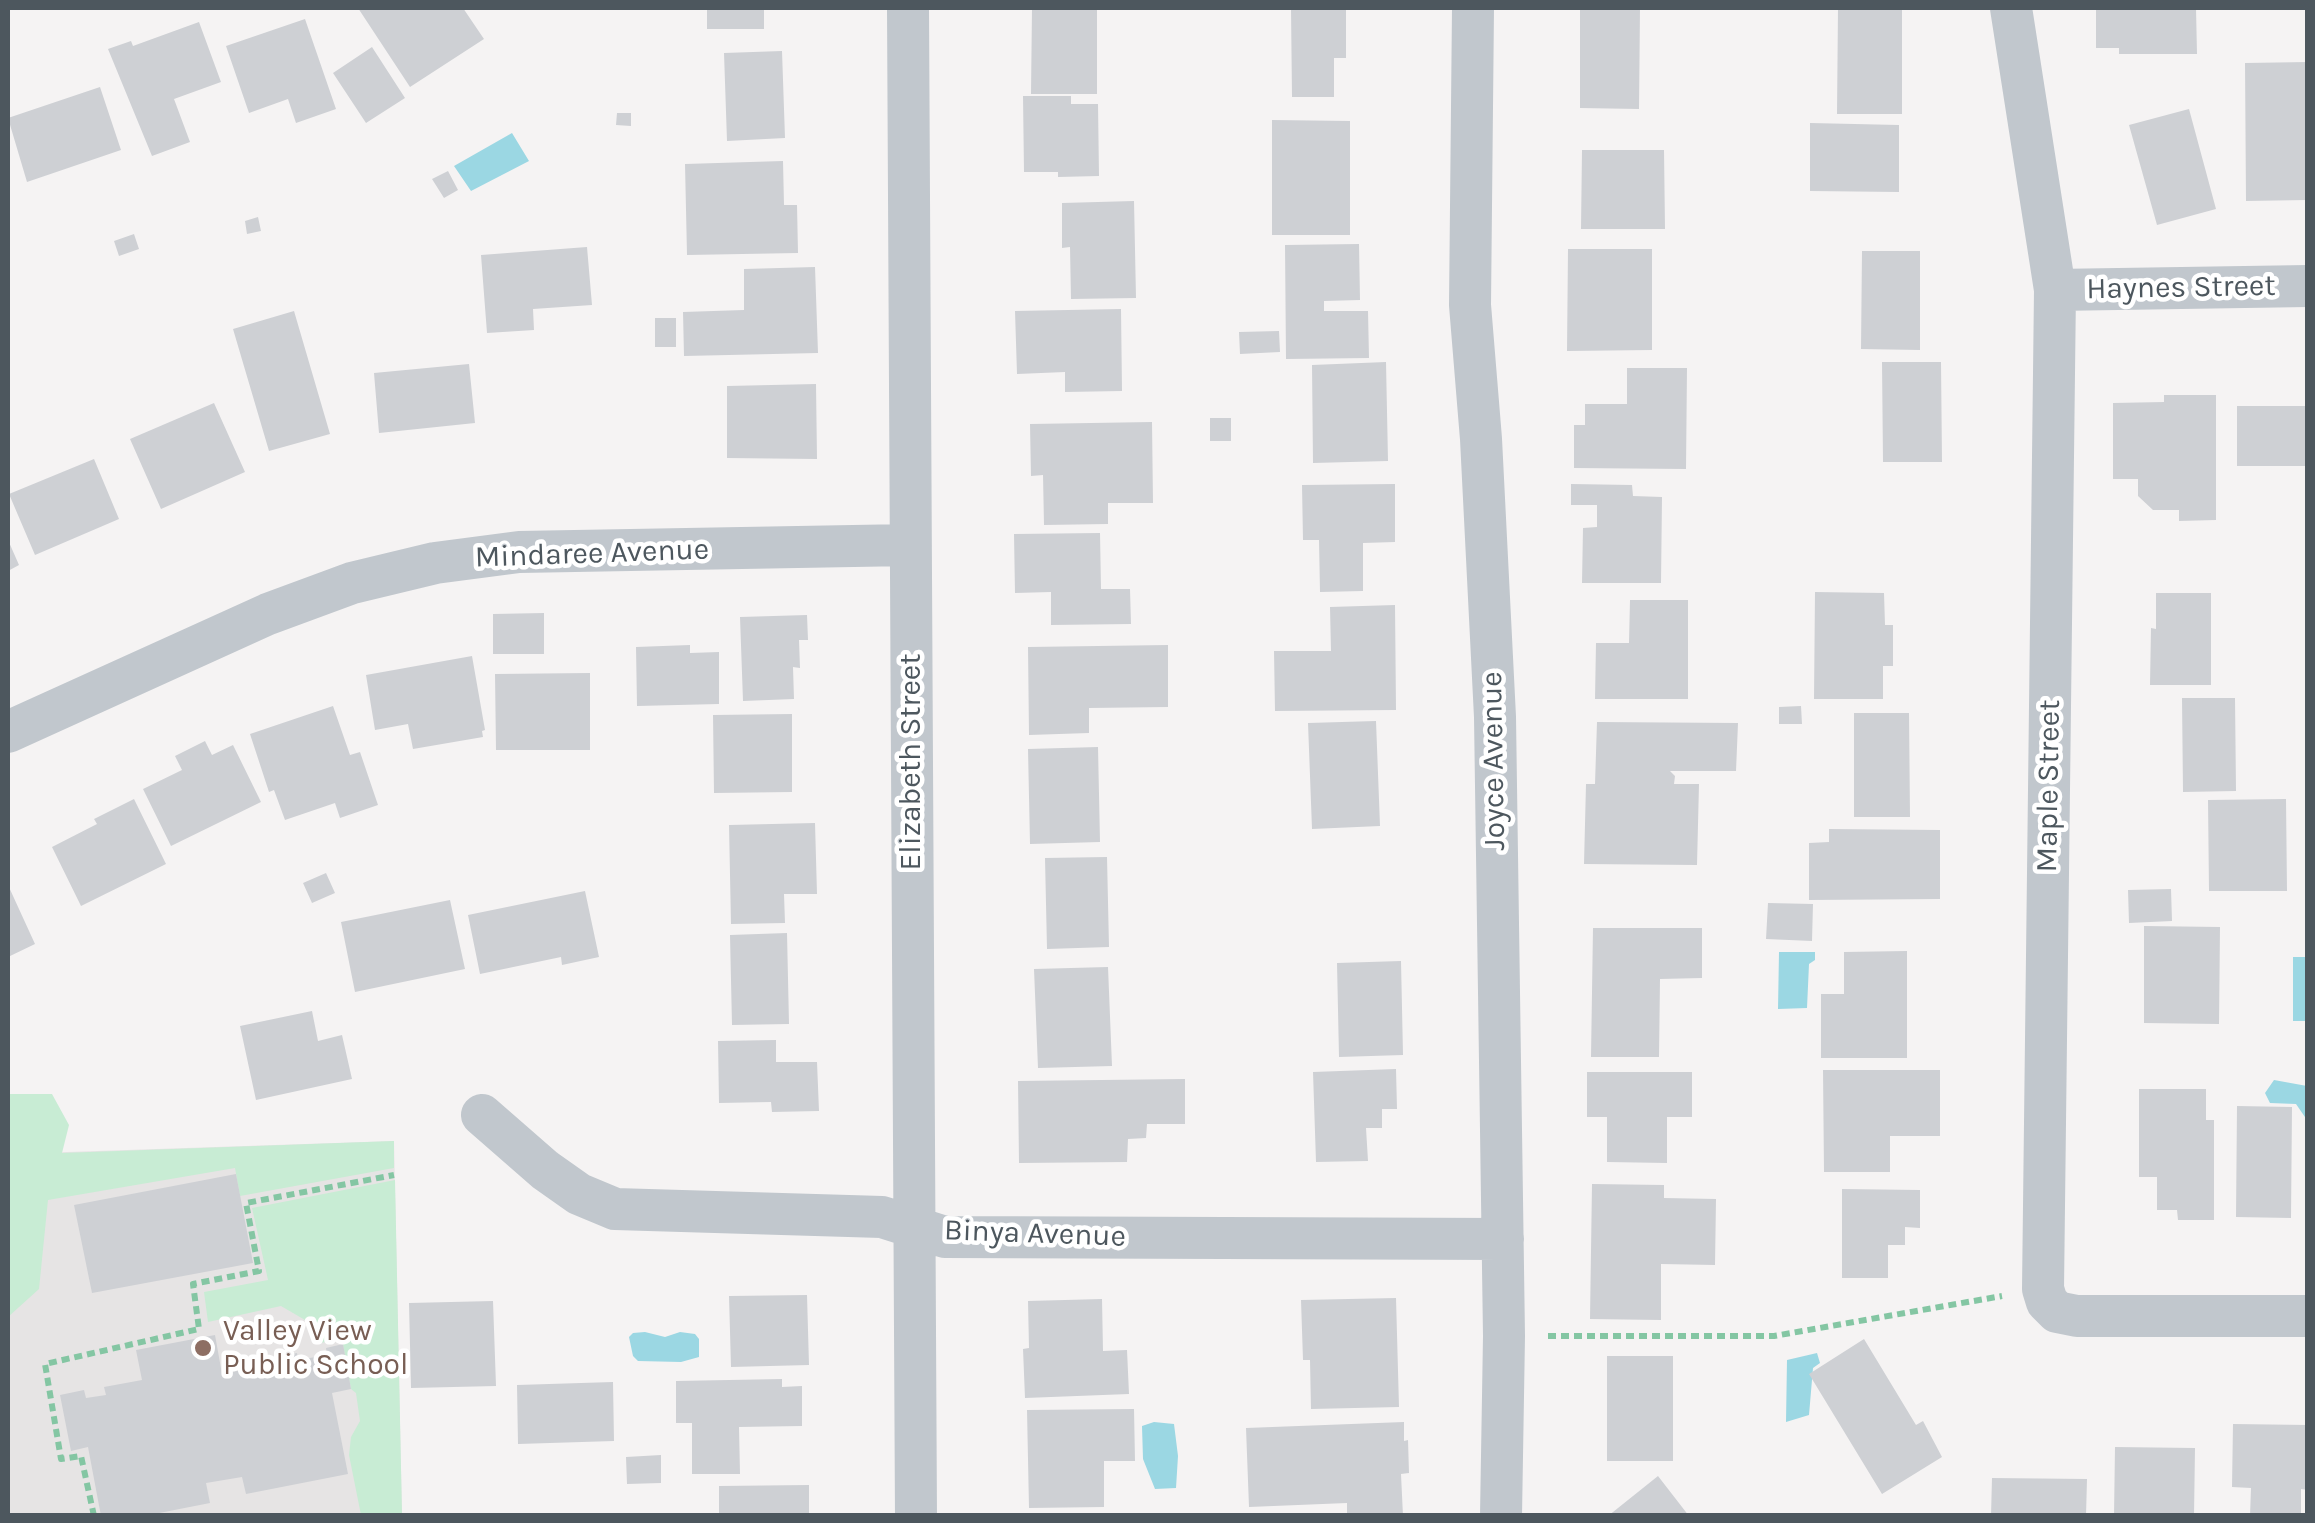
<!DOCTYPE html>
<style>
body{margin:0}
#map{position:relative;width:2315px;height:1523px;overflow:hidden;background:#f5f3f3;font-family:Karla,sans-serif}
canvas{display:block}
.frame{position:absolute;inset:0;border:10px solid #4d575e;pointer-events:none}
</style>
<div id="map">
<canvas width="2315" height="1523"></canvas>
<div class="frame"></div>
</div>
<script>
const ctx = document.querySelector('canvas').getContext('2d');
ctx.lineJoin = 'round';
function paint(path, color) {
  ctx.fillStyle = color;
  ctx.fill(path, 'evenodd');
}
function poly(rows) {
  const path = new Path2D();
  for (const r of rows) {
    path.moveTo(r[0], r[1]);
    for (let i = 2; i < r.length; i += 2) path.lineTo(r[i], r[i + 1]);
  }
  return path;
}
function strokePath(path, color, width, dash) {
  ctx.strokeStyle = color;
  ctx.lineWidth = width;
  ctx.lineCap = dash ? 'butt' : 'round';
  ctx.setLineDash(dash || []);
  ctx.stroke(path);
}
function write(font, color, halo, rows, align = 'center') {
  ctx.font = font + ' Karla,sans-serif';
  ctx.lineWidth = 9;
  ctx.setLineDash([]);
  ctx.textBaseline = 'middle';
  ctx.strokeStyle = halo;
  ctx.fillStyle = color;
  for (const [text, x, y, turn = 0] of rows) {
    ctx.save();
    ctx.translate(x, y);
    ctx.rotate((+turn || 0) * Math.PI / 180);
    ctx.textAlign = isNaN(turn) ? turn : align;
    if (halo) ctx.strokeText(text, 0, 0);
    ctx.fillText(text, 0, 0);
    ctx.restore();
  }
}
paint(poly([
 [394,1141,402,1515,8,1515,8,1154]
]), '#e6e4e4');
paint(poly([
 [8,1094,52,1094,69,1125,62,1153,394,1141,394,1168,240,1196,235,1168,48,1200,39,1289,8,1317],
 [395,1180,402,1515,361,1515,349,1455,351,1437,360,1421,356,1393,351,1389,342,1339,320,1343,317,1327,281,1306,208,1322,204,1292,268,1280,252,1208]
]), '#c8ecd4');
paint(poly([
 [512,133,529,161,471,191,454,166],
 [1779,952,1815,952,1815,960,1809,964,1807,1008,1778,1009],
 [2293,957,2307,957,2307,1021,2293,1021],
 [2274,1080,2307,1086,2307,1120,2296,1104,2270,1103,2265,1093],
 [645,1332,665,1337,680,1332,695,1334,699,1339,699,1357,681,1362,638,1361,633,1356,629,1337,633,1333],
 [1817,1353,1820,1363,1813,1368,1809,1415,1786,1422,1787,1360],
 [1154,1422,1174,1424,1178,1456,1176,1488,1155,1489,1143,1459,1142,1426]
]), '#9bd7e3');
paint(poly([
 [358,8,463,8,484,39,410,87],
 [707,8,764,8,764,29,707,29],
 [1032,8,1097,8,1097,94,1031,94],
 [1291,8,1346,8,1346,58,1334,58,1334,97,1292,97],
 [1580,8,1640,8,1639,109,1580,108],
 [1838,8,1902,8,1902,114,1837,114],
 [2096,8,2196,8,2197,54,2119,54,2119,48,2096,48],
 [305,19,336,109,296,123,288,99,249,113,226,46],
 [199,22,221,82,174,99,190,142,152,156,108,49,131,41,133,46],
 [372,47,405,98,366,123,333,73],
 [782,51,785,138,727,141,724,53],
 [2308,62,2307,200,2246,201,2245,63],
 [100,87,121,150,27,182,8,118],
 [1023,96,1071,96,1071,104,1098,104,1099,176,1058,177,1058,172,1024,172],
 [2189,109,2216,209,2157,225,2129,125],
 [617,113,631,113,631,126,616,125],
 [1272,120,1350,121,1350,235,1272,235],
 [1810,123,1899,125,1899,192,1810,191],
 [1582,150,1664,150,1665,229,1581,229],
 [783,161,784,205,797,205,798,253,687,255,685,164],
 [448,171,458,190,444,198,432,179],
 [1134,201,1136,298,1071,299,1070,247,1062,248,1062,203],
 [258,217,261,231,247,234,245,221],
 [134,234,139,249,119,256,114,241],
 [1359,244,1360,300,1324,301,1324,311,1368,311,1369,358,1286,359,1285,245],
 [587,247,592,305,533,309,534,330,487,333,481,255],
 [1568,249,1652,249,1652,350,1567,351],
 [1862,251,1920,251,1920,350,1861,349],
 [815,267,818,353,684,356,683,312,744,310,744,269],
 [1121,309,1122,391,1065,392,1065,372,1017,374,1015,311],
 [294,311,330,434,269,451,233,329],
 [655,318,676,318,676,347,655,347],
 [1279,331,1280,352,1240,354,1239,332],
 [1386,362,1388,461,1313,463,1312,365],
 [1882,362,1941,362,1942,462,1883,462],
 [469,364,475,423,379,433,374,373],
 [1627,368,1687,368,1686,469,1574,468,1574,425,1585,425,1585,404,1627,404],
 [816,384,817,459,727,458,727,386],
 [2164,395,2216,395,2216,520,2179,521,2179,510,2153,510,2138,496,2138,479,2113,479,2113,403,2164,402],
 [214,403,245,472,161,509,130,439],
 [2237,406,2308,406,2308,466,2237,466],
 [1210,418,1231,418,1231,441,1210,441],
 [1152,422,1153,503,1108,503,1108,524,1044,525,1043,475,1031,476,1030,424],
 [94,459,119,519,35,555,9,494],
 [1395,484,1395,542,1363,543,1363,591,1320,592,1319,540,1303,540,1302,485],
 [1571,484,1632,485,1633,496,1662,497,1661,583,1582,583,1583,528,1597,527,1597,505,1571,505],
 [1100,533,1101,589,1130,589,1131,624,1051,625,1051,592,1015,593,1014,534],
 [8,540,19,565,8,571],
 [1815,592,1884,593,1885,625,1893,625,1893,666,1883,666,1883,699,1814,699],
 [2156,593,2211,593,2211,685,2150,685,2151,628,2156,629],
 [1630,600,1688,600,1688,699,1595,699,1596,643,1629,643],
 [1395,605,1396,710,1275,711,1274,651,1331,651,1330,607],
 [544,613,544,654,493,654,493,614],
 [807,615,808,640,799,640,800,668,793,667,794,699,743,701,740,617],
 [690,645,690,653,719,652,719,704,637,706,636,647],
 [1168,645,1168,707,1089,708,1089,733,1029,735,1028,647],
 [472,656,485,730,482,731,483,737,413,749,408,724,375,730,366,675],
 [590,673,590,750,496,750,495,674],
 [2182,698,2235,698,2236,791,2183,792],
 [333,706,350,755,360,752,378,805,340,818,335,803,285,820,274,790,269,792,250,734],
 [1801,706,1802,724,1779,724,1779,707],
 [1854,713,1909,713,1910,817,1854,817],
 [792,714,792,792,714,793,713,715],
 [1376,721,1380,826,1312,829,1308,723],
 [1597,722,1738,723,1736,771,1670,771,1675,776,1674,784,1699,784,1697,865,1584,864,1586,784,1595,784],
 [205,741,212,755,233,745,261,802,171,846,143,789,182,770,175,756],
 [1098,747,1100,842,1030,844,1028,749],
 [134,799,166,864,81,906,52,847,97,824,94,819],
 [2286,799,2287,891,2209,891,2208,800],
 [815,823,817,894,784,894,785,923,731,924,729,825],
 [1829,829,1940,830,1940,899,1809,900,1809,843,1829,842],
 [1107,857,1109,947,1047,949,1045,858],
 [326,873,335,893,312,903,303,883],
 [8,885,35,944,8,957],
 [2171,889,2172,921,2129,923,2128,890],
 [585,891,599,957,562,965,561,957,480,974,468,915],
 [450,900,465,969,355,992,341,922],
 [1768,903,1813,904,1812,941,1766,939],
 [2144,926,2220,927,2219,1024,2144,1023],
 [1593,928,1702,928,1702,978,1660,979,1659,1057,1591,1057],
 [787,933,789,1024,732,1025,730,935],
 [1907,951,1907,1058,1821,1058,1821,994,1844,994,1844,952],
 [1401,961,1403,1055,1339,1057,1337,963],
 [1108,967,1112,1066,1038,1068,1034,969],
 [312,1011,318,1041,342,1035,352,1079,256,1100,240,1026],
 [776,1040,776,1062,817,1062,819,1111,772,1112,771,1102,719,1103,718,1041],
 [1396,1069,1397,1109,1382,1109,1382,1128,1366,1128,1368,1161,1316,1162,1313,1072],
 [1823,1070,1940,1070,1940,1136,1890,1136,1890,1172,1824,1172],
 [1587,1072,1692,1072,1692,1117,1667,1117,1667,1163,1607,1162,1607,1117,1587,1117],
 [1185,1079,1185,1124,1147,1124,1146,1138,1128,1139,1127,1162,1019,1163,1018,1081],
 [2139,1089,2206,1089,2206,1120,2214,1120,2214,1220,2178,1220,2177,1210,2157,1210,2157,1177,2139,1177],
 [2237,1106,2292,1107,2291,1218,2236,1217],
 [236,1174,253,1263,92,1293,74,1205],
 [1592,1184,1664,1185,1664,1198,1716,1199,1715,1265,1661,1264,1661,1320,1590,1319],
 [1842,1189,1920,1190,1920,1228,1905,1227,1905,1245,1888,1245,1888,1278,1842,1278],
 [807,1295,809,1365,731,1367,729,1296],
 [1396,1298,1399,1407,1311,1409,1310,1360,1303,1360,1301,1300],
 [1102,1299,1103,1351,1127,1350,1129,1394,1025,1398,1023,1349,1029,1348,1028,1301],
 [493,1301,496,1386,411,1388,409,1303],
 [215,1335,222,1374,247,1369,246,1362,297,1353,298,1360,327,1355,326,1348,343,1344,351,1389,332,1393,348,1474,246,1494,242,1477,206,1483,210,1503,144,1516,101,1516,88,1447,71,1451,60,1395,84,1390,86,1398,106,1395,104,1387,142,1380,136,1350],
 [1864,1339,1916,1425,1923,1421,1942,1457,1882,1494,1809,1374],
 [1607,1356,1673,1356,1673,1461,1607,1461],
 [782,1379,782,1387,802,1386,802,1426,739,1427,740,1474,692,1474,692,1423,676,1423,676,1381],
 [613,1382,614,1441,518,1444,517,1385],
 [1134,1409,1135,1461,1104,1461,1104,1507,1029,1508,1027,1410],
 [1404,1422,1404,1441,1408,1440,1409,1473,1401,1474,1403,1516,1347,1516,1347,1503,1249,1507,1246,1428],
 [2233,1424,2308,1425,2308,1490,2301,1489,2301,1516,2250,1516,2251,1488,2232,1487],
 [2115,1447,2195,1448,2194,1516,2114,1516],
 [661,1455,661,1483,627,1484,626,1457],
 [1658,1476,1689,1516,1608,1516],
 [1992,1478,2087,1479,2086,1516,1991,1516],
 [809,1485,809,1516,719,1516,719,1486]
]), '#ced0d4');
strokePath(poly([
 [1548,1336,1774,1336,2002,1296],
 [94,1516,81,1456,61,1459,45,1364,199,1329,193,1284,259,1271,246,1203,394,1175]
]), '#84c6a3', 6, [8, 5]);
strokePath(poly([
 [908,8,916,1516],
 [1473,8,1470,305,1481,439,1495,717,1504,1336,1501,1516],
 [2011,8,2055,290,2043,1289,2047,1302,2057,1312,2077,1316,2308,1316],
 [2055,290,2308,286],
 [8,732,268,614,352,583,435,563,519,552,909,545],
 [482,1115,545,1170,579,1194,615,1209,882,1217,945,1237,1503,1239]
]), '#c1c7cd', 42);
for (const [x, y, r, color] of [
 [203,1348,10,"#8d6e63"]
]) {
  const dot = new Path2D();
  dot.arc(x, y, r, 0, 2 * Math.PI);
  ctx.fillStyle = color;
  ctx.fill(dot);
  strokePath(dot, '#fff', 4);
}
write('30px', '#4d575e', '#fff', [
 ["Haynes Street",2181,288,-1],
 ["Mindaree Avenue",592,554,-2],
 ["Joyce Avenue",1494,761,-91],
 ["Elizabeth Street",911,762,-90],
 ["Maple Street",2049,786,-89],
 ["Binya Avenue",1035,1234,2]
]);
write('30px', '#785e54', '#fff', [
 ["Valley View",223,1331],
 ["Public School",223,1365]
], 'left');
</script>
